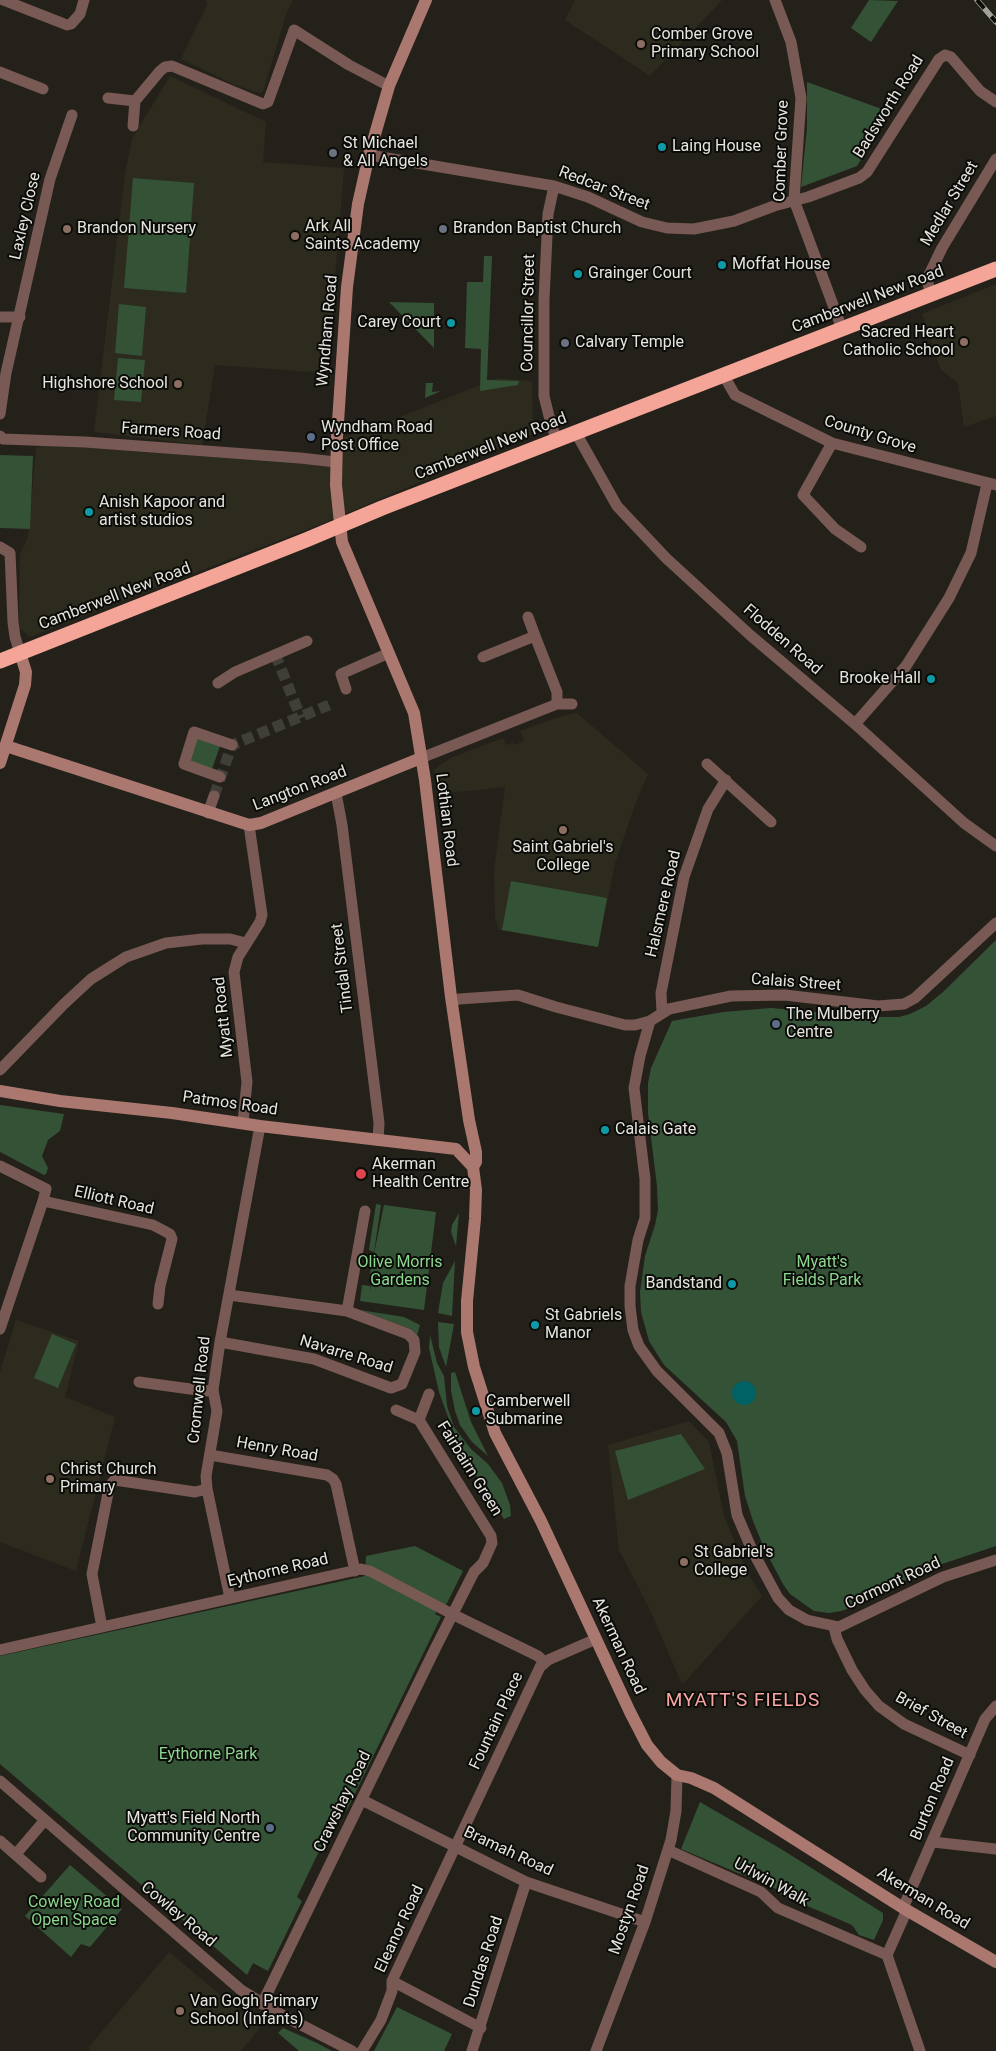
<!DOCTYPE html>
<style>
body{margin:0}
canvas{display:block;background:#23211a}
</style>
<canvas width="996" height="2051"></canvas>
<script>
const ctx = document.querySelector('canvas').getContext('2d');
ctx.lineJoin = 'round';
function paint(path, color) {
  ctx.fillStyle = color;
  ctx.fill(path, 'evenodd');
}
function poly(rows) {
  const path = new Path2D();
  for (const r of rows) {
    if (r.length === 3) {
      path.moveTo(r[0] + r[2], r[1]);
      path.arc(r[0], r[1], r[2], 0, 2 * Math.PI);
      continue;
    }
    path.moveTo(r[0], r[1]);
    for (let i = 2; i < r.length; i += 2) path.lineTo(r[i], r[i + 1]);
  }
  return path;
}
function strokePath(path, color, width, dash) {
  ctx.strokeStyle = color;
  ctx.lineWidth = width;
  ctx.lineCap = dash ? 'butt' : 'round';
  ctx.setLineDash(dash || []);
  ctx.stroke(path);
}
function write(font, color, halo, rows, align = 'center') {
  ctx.font = font + ' Roboto,sans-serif';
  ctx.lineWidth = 4;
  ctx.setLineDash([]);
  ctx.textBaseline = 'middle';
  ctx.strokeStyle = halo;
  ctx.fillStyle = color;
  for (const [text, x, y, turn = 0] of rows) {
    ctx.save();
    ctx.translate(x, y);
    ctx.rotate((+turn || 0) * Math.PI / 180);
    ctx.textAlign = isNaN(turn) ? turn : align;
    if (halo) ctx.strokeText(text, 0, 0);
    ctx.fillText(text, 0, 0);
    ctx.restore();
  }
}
paint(poly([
 [205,0,293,0,286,14,263,92,259,93,235,85,181,59,207,5],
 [575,0,722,0,650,76,565,20],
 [170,76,266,122,263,162,344,168,327,373,215,365,202,445,94,432,125,174,132,139],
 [996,284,996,416,964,427,958,383,941,370,922,314],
 [497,378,532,381,533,434,326,522,30,637,19,627,20,554,28,537,36,449,43,443,330,465,342,438,383,424],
 [577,713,648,774,636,802,615,863,598,947,499,930,495,917,494,870,505,787,438,794,434,770,451,758,503,738,506,745,513,743,515,745,524,741,520,731,559,717],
 [16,1320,79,1341,65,1397,115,1417,76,1571,0,1542,0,1372],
 [689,1421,709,1442,724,1516,748,1574,762,1596,684,1683,681,1682,651,1612,619,1550,608,1445],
 [169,1952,260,2028,241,2051,91,2051,88,2048]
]), '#2d2b1d');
paint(poly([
 [869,0,898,1,871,42,851,28],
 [807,82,890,112,857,166,801,187,807,128],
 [133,178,194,183,186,293,124,288],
 [484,256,492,256,487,380,519,381,518,385,480,391,481,349,465,348,467,282,483,282],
 [389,302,434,303,434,348],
 [119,304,146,307,142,356,115,353],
 [118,358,145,360,141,402,114,400],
 [426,383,433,383,432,392,441,391,425,398],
 [0,455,33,456,30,529,0,528],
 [196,738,220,746,212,769,188,761],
 [511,881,607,898,598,947,502,930],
 [996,940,996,1546,927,1569,860,1605,841,1611,829,1613,814,1611,790,1594,783,1584,765,1550,753,1521,745,1496,737,1441,726,1422,664,1365,649,1341,641,1312,640,1292,645,1256,655,1225,658,1210,657,1186,648,1113,648,1083,651,1068,672,1021,723,1012,771,1008,873,1017,899,1017,910,1014,926,1006,943,992],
 [0,1105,64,1114,60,1131,48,1140,42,1156,48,1168,46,1174,44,1175,0,1152],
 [376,1204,381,1205,374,1252,369,1250],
 [384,1205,436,1212,424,1310,360,1301,362,1285,370,1286,370,1291,372,1278,369,1278],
 [459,1213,456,1246,451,1232,452,1225],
 [455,1261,452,1316,438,1313,443,1283],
 [360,1310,404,1317,420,1325,417,1336,411,1329],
 [438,1322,454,1324,446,1367,439,1347],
 [52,1334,76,1344,58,1388,34,1378],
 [430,1335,437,1363,444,1376,447,1406,454,1427,471,1449,488,1464,502,1483,510,1505,511,1516,504,1519,460,1450,439,1392,429,1348],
 [455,1372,471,1422,488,1456,472,1442,460,1425,455,1411,451,1390,451,1373],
 [681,1434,705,1469,628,1500,615,1451],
 [415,1546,463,1571,446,1605,441,1603,435,1614,441,1617,347,1810,341,1807,336,1816,297,1897,302,1901,268,1971,253,1963,247,1975,0,1764,0,1656,365,1576,366,1556],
 [700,1802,781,1849,883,1913,883,1920,874,1940,859,1935,852,1925,777,1893,776,1889,681,1849],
 [70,1865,122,1909,90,1947,81,1944,71,1957,25,1916],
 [397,2007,452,2034,444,2051,374,2051],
 [283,2028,317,2043,332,2051,299,2051,278,2033]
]), '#345236');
paint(poly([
 [744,1393,12]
]), '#006262');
strokePath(poly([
 [275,654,301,718],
 [214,796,232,745,329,705]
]), '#403e38', 11, [11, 5.5]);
strokePath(poly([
 [3,0,67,25,71,24,80,14,84,0],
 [775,0,791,42,801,98,794,200,842,329],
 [0,72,43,89],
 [108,98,135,101],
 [133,126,135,101,160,71,165,67,172,66,263,104,268,102,294,30,349,65,389,86],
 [369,155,554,186,588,197,642,222,667,228,694,229,734,221,774,206,808,197,859,178,867,172,939,59,945,55,951,57,980,91,996,102],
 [554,186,548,214,544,300,544,396,551,424,557,440],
 [931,294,928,284,928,277,942,248,996,159],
 [0,317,20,317],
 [724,376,735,395,832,443,996,485],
 [0,414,6,373,50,179,72,115],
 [576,433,617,506,666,558,750,635,855,724,964,823,996,846],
 [0,436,3,439,85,442,300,458,336,462],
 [832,443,803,495,835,529,861,547],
 [0,547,10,553,13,622,15,637,20,653],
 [535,636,557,692,557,704],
 [483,657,535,636,528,617],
 [218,683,235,672,307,641],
 [346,689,341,674,389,653],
 [855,724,906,666,949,598,971,553,987,484],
 [421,758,557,704,572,704],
 [707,764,771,822],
 [220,777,184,764,194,732,232,745],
 [336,793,342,825,379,1123,378,1140],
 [208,813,214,796],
 [453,1001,459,999,518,995,556,1007,625,1025,635,1025,650,1021,669,1009,731,996,785,995,878,1006,904,1004,915,998,996,923],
 [662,1012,661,993,684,877,708,809,726,780],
 [650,1021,640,1056,634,1088,645,1179,645,1218,638,1240,630,1286,630,1306,633,1330,639,1346,657,1371,719,1433,727,1453,737,1515,752,1550,778,1598,789,1610,807,1620,839,1627,943,1577,996,1560],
 [0,1070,64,1004,91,979,126,957,166,943,202,939,230,939,246,943],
 [243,1122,247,1082,234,972,238,957,260,922,262,915,249,825],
 [0,1166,46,1189,43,1201,153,1225,170,1234,172,1239,160,1286,158,1304],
 [347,1311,365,1211],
 [0,1329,43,1201],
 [220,1342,314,1359,391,1388,402,1384,415,1352,414,1340,408,1334,347,1311,229,1295],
 [139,1382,205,1391,213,1390],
 [419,1420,429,1394],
 [210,1455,327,1475,333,1479,336,1484,355,1571],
 [230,1598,207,1489,206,1476,217,1411,213,1390,220,1342,260,1126],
 [102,1627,92,1574,109,1488,112,1483,115,1480,195,1492,207,1489],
 [834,1627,837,1639,852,1670,865,1690,879,1706,904,1724,970,1755],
 [0,1650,361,1569,370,1571,454,1615,538,1656,544,1662],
 [0,1781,241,1990,280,2014,352,2051],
 [362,1800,526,1882,645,1922],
 [0,1841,41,1877],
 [933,1842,996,1849],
 [668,1850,761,1892,778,1908,887,1955],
 [16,1854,45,1820],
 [903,1908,985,1719,996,1706],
 [907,1910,887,1955,920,2051],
 [392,1981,481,2028],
 [262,2004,435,1649,474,1572,483,1563,492,1543,491,1536,419,1420,396,1410],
 [362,2051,381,2020,392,1991,392,1981,540,1667,548,1660,596,1639],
 [472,2051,526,1882],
 [596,2051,645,1922,671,1840,676,1811,677,1775]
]), '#785953', 11);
strokePath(poly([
 [426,0,389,86,369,155,358,204,347,287,337,437,336,485,342,542,414,713,425,780,451,997,469,1120,476,1152,476,1162,473,1167,476,1190,475,1219,467,1301,467,1332,474,1367,495,1433,541,1521,630,1712,647,1745,661,1762,677,1775,691,1778,714,1788,903,1908,996,1962],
 [6,746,249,825,261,823,421,758],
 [0,763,25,685,26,672,20,653],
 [0,1091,60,1101,172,1113,260,1126,456,1149],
 [456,1149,473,1167]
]), '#aa786f', 12);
strokePath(poly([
 [0,661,306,540,382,508,996,269]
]), '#f4a597', 15);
const rail = poly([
 [977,0,996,22]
]);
strokePath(rail, '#a2a19b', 5.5);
strokePath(rail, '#0b0b08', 4, [11]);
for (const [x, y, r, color] of [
 [641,44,5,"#8d6e63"],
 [662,147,5,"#0f9aa8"],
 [333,153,5,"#6b7280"],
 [67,229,5,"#8d6e63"],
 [443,229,5,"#6b7280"],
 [295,236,5,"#8d6e63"],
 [722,265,5,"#0f9aa8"],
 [578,274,5,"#0f9aa8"],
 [451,323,5,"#0f9aa8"],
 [964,342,5,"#8d6e63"],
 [565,343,5,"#6b7280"],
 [178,384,5,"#8d6e63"],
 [311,437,5,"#5c6f8a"],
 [89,512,5,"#0f9aa8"],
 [931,679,5,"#0f9aa8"],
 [563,830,5,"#8d6e63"],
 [776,1024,5,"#5c6f8a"],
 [605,1130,5,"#0f9aa8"],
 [361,1174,6,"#e0444e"],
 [732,1284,5,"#0f9aa8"],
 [535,1325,5,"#0f9aa8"],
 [476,1411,5,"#0f9aa8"],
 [50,1479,5,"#8d6e63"],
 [684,1562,5,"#8d6e63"],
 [270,1828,5,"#5c6f8a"],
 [180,2011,5,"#8d6e63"]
]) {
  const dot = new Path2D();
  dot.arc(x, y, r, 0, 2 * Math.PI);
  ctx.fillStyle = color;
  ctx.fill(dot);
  strokePath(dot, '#0b0b08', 2);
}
write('16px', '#e5e4df', '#0b0b08', [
 ["Comber Grove",651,35],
 ["Primary School",651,53],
 ["St Michael",343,144],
 ["& All Angels",343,162],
 ["Laing House",672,147],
 ["Ark All",305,227],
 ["Saints Academy",305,245],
 ["Brandon Nursery",77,229],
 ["Brandon Baptist Church",453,229],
 ["Moffat House",732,265],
 ["Grainger Court",588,274],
 ["Carey Court",441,323,"right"],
 ["Sacred Heart",954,333,"right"],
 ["Catholic School",954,351,"right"],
 ["Calvary Temple",575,343],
 ["Highshore School",168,384,"right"],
 ["Wyndham Road",321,428],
 ["Post Office",321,446],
 ["Anish Kapoor and",99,503],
 ["artist studios",99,521],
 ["Brooke Hall",921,679,"right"],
 ["Saint Gabriel's",563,848,"center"],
 ["College",563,866,"center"],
 ["The Mulberry",786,1015],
 ["Centre",786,1033],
 ["Calais Gate",615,1130],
 ["Akerman",372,1165],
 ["Health Centre",372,1183],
 ["Bandstand",722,1284,"right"],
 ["St Gabriels",545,1316],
 ["Manor",545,1334],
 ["Camberwell",486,1402],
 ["Submarine",486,1420],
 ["Christ Church",60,1470],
 ["Primary",60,1488],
 ["St Gabriel's",694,1553],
 ["College",694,1571],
 ["Myatt's Field North",260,1819,"right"],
 ["Community Centre",260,1837,"right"],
 ["Van Gogh Primary",190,2002],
 ["School (Infants)",190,2020]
], 'left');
write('16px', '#e5e4df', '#0b0b08', [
 ["Badsworth Road",889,107,-58],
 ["Comber Grove",782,151,-88],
 ["Redcar Street",604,189,21],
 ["Medlar Street",950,204,-59],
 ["Laxley Close",26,216,-77],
 ["Camberwell New Road",868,300,-21],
 ["Councillor Street",529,313,-89],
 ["Wyndham Road",328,331,-85],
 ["Farmers Road",171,432,4],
 ["County Grove",870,435,17],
 ["Camberwell New Road",491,447,-21],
 ["Camberwell New Road",115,597,-21],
 ["Flodden Road",782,640,41],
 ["Langton Road",300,789,-21],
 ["Lothian Road",446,820,83],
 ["Halsmere Road",664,904,-77],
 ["Tindal Street",343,968,-97],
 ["Calais Street",796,983,4],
 ["Myatt Road",224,1017,-96],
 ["Patmos Road",230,1104,8],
 ["Elliott Road",114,1201,13],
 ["Navarre Road",346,1355,17],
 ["Cromwell Road",200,1390,-84],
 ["Henry Road",277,1450,10],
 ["Fairbairn Green",469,1469,58],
 ["Eythorne Road",278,1571,-13],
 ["Cormont Road",893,1584,-25],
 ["Akerman Road",618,1646,65],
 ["Brief Street",931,1716,29],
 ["Fountain Place",497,1721,-65],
 ["Burton Road",933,1799,-67],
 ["Crawshay Road",343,1802,-64],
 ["Bramah Road",508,1852,25],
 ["Urlwin Walk",771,1883,29],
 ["Akerman Road",923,1899,31],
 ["Mostyn Road",630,1910,-71],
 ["Cowley Road",178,1915,40],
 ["Eleanor Road",400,1929,-65],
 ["Dundas Road",484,1962,-72]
]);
write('16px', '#8bd78e', '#0b0b08', [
 ["Olive Morris",400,1263],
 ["Gardens",400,1281],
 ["Myatt's",822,1263],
 ["Fields Park",822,1281],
 ["Eythorne Park",208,1755],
 ["Cowley Road",74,1903],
 ["Open Space",74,1921]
]);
ctx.letterSpacing = '1px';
write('19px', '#f9a5a2', '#0b0b08', [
 ["MYATT'S FIELDS",743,1701]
]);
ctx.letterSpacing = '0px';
</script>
